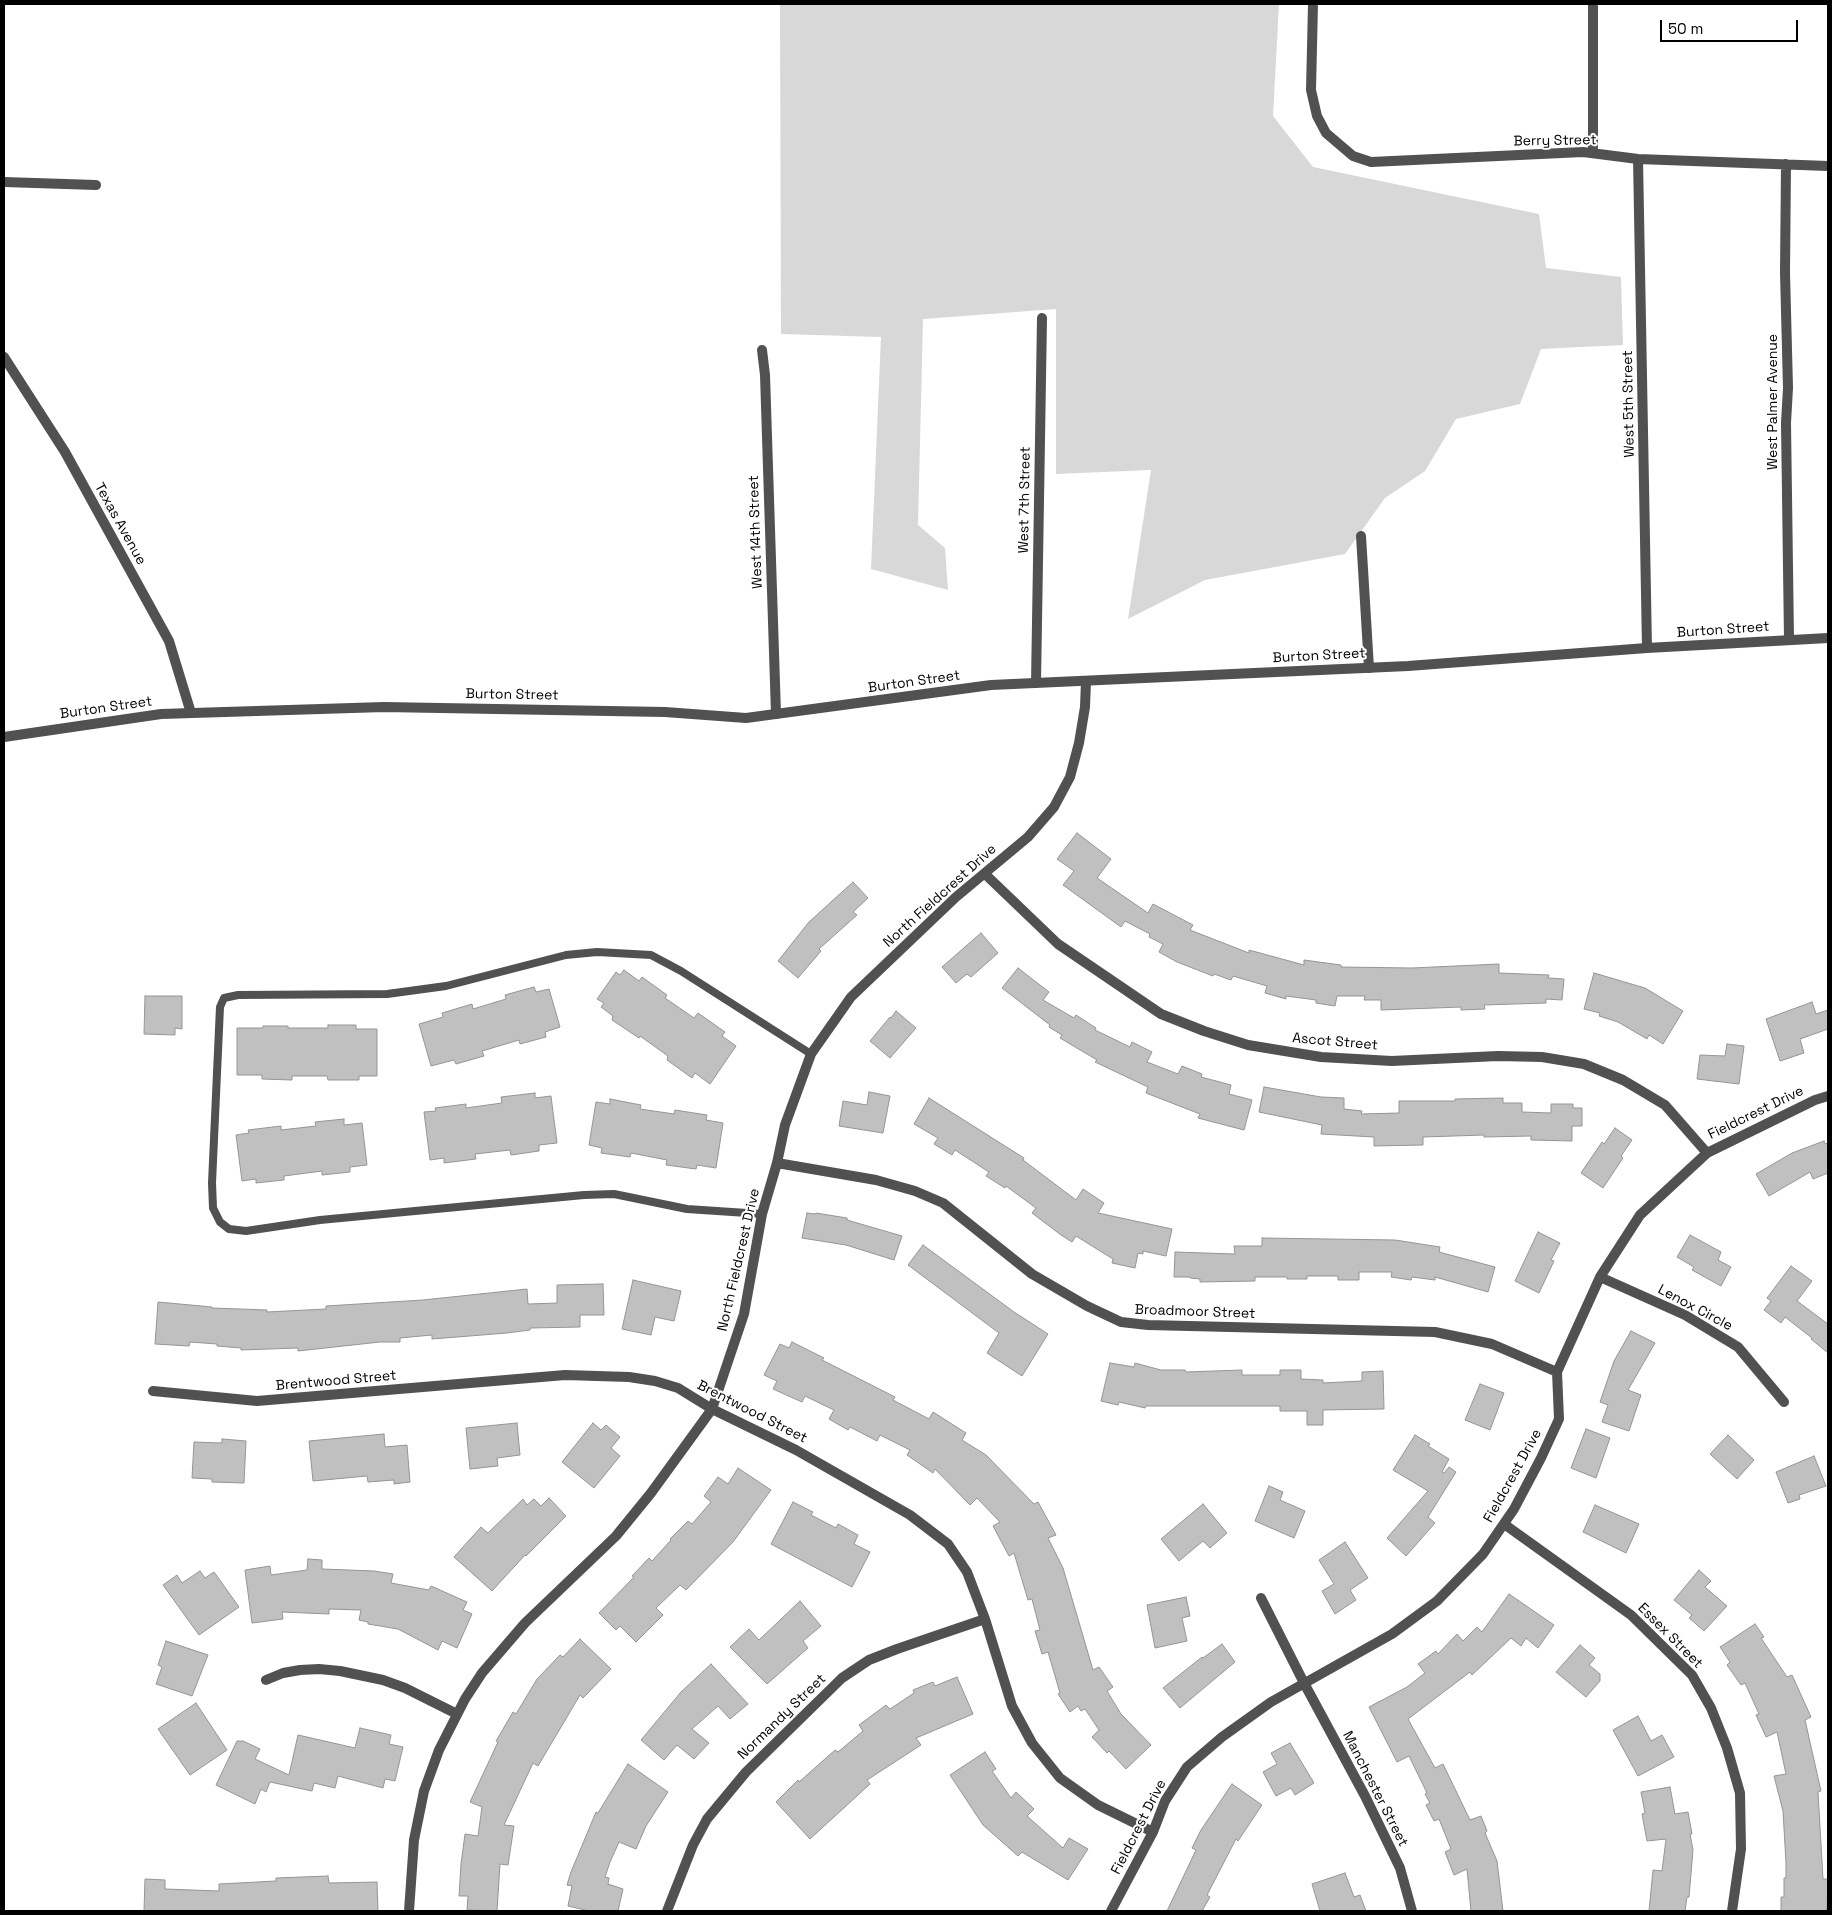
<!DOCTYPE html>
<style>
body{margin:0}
#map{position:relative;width:1832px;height:1915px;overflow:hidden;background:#fff;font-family:"Space Grotesk",sans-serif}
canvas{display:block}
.frame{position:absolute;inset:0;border:5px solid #000;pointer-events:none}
.scale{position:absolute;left:1660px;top:20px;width:138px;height:22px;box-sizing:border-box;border:2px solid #000;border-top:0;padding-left:6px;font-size:15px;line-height:18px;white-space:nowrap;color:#000;-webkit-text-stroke:4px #fff;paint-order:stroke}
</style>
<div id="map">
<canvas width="1832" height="1915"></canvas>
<div class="frame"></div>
<div class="scale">50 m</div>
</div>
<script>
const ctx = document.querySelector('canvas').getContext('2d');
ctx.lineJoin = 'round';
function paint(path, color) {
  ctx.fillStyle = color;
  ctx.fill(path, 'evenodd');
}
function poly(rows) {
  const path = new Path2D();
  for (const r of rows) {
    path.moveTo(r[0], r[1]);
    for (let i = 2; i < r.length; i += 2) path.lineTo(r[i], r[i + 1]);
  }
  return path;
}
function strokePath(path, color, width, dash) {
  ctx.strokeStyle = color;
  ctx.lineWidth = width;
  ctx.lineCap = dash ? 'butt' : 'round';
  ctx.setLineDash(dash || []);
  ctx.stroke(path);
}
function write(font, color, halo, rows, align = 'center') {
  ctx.font = font + ' "Space Grotesk",sans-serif';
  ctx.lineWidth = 4;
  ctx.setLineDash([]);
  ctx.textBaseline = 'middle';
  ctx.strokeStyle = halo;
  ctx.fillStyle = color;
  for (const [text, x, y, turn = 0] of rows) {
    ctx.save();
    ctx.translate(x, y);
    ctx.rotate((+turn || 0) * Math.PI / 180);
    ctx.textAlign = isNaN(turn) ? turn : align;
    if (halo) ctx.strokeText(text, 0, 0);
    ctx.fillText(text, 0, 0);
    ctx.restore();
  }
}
paint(poly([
 [780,4,1279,4,1273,116,1313,167,1539,214,1546,268,1621,277,1623,345,1541,349,1520,404,1456,419,1425,471,1385,498,1345,554,1205,580,1128,619,1151,470,1056,474,1056,309,923,319,918,525,945,548,948,590,871,569,881,337,781,334]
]), '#d8d8d8');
const building = poly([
 [1077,833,1111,859,1097,878,1148,913,1153,904,1193,925,1190,930,1249,953,1249,950,1304,965,1304,960,1341,965,1341,967,1412,968,1499,964,1499,973,1549,975,1548,978,1564,979,1562,1000,1546,999,1546,1003,1484,1005,1485,1009,1461,1010,1461,1007,1381,1010,1381,1000,1364,1000,1365,996,1337,996,1335,1006,1316,1003,1316,1000,1286,996,1286,999,1265,993,1267,986,1233,976,1231,980,1214,974,1213,976,1177,962,1159,952,1163,944,1149,937,1150,934,1125,921,1121,927,1063,885,1074,871,1057,859,1077,833],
 [853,882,868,898,853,912,857,915,819,949,821,951,798,978,778,961,809,922,853,882],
 [981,933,998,953,971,977,967,974,956,983,942,967,981,933],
 [1018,968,1049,992,1043,1000,1074,1018,1076,1015,1096,1028,1095,1030,1130,1047,1132,1042,1152,1052,1147,1062,1178,1074,1182,1066,1202,1074,1201,1077,1231,1085,1229,1094,1252,1100,1244,1130,1198,1118,1200,1114,1146,1093,1148,1087,1095,1062,1097,1060,1060,1038,1062,1035,1049,1027,1050,1025,1002,988,1018,968],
 [624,970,639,981,642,977,667,995,665,998,694,1018,698,1013,725,1032,722,1036,736,1046,710,1084,695,1073,692,1078,667,1060,668,1056,640,1036,639,1038,612,1020,613,1016,601,1007,604,1003,597,999,616,972,620,975,624,970],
 [1594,973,1645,988,1683,1011,1663,1044,1649,1035,1647,1039,1618,1022,1599,1016,1600,1013,1584,1009,1594,973],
 [534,987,536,992,549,989,560,1027,545,1032,546,1037,520,1044,519,1040,482,1051,484,1056,456,1064,454,1060,431,1066,419,1024,443,1017,442,1013,472,1004,473,1009,506,999,505,995,534,987],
 [145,996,182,996,182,1029,175,1028,175,1035,144,1034,145,996],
 [1812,1002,1816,1014,1828,1010,1828,1029,1800,1039,1804,1053,1780,1061,1766,1019,1812,1002],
 [896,1011,916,1028,890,1058,870,1041,890,1017,891,1018,896,1011],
 [328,1025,356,1025,356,1029,377,1029,377,1076,359,1076,359,1080,328,1080,327,1076,292,1076,292,1080,262,1079,262,1075,237,1075,237,1028,263,1028,263,1026,288,1026,288,1028,328,1028,328,1025],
 [1727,1044,1744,1046,1739,1084,1697,1079,1700,1055,1725,1056,1727,1044],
 [1264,1087,1321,1097,1344,1098,1344,1109,1362,1111,1361,1114,1399,1113,1399,1101,1455,1101,1455,1099,1503,1098,1503,1103,1522,1103,1522,1112,1551,1113,1551,1104,1573,1104,1573,1108,1582,1108,1582,1126,1572,1126,1572,1141,1531,1140,1531,1136,1484,1137,1484,1135,1423,1137,1423,1145,1374,1146,1374,1137,1321,1134,1322,1125,1259,1112,1264,1087],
 [869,1092,890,1096,883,1133,839,1126,843,1101,867,1105,869,1092],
 [535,1093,535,1098,551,1096,557,1143,539,1145,539,1151,511,1155,510,1150,475,1154,476,1159,444,1163,444,1158,430,1160,424,1112,436,1111,435,1108,466,1104,466,1108,502,1103,501,1097,535,1093],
 [929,1098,1024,1158,1023,1160,1076,1200,1083,1189,1104,1203,1098,1213,1172,1229,1166,1256,1143,1251,1143,1254,1138,1253,1135,1268,1112,1263,1113,1259,1076,1236,1072,1242,1061,1235,1032,1213,1036,1208,1006,1186,1005,1188,986,1176,989,1172,955,1150,952,1155,934,1144,938,1138,914,1124,929,1098],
 [610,1099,641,1105,640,1109,674,1114,675,1110,707,1115,706,1120,723,1123,716,1168,697,1165,696,1169,666,1165,667,1160,631,1153,630,1157,601,1153,602,1148,589,1145,596,1102,610,1104,610,1099],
 [344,1119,344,1125,362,1123,367,1165,350,1167,350,1172,322,1175,322,1171,284,1176,284,1180,256,1183,256,1179,242,1181,236,1135,249,1133,248,1130,281,1126,281,1130,316,1126,315,1122,344,1119],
 [1615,1128,1632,1140,1621,1156,1623,1158,1603,1188,1581,1173,1602,1142,1604,1144,1615,1128],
 [1824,1141,1825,1144,1828,1143,1828,1173,1813,1179,1810,1172,1769,1196,1756,1174,1792,1153,1824,1141],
 [807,1213,815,1214,816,1213,847,1218,847,1220,902,1236,894,1260,846,1245,802,1238,807,1213],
 [1538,1232,1560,1243,1551,1260,1554,1261,1539,1293,1515,1281,1538,1232],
 [1690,1235,1721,1252,1718,1260,1731,1267,1721,1286,1692,1270,1694,1267,1677,1257,1690,1235],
 [1262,1238,1395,1240,1440,1247,1439,1252,1495,1267,1488,1292,1435,1277,1435,1280,1412,1277,1411,1280,1391,1277,1392,1272,1359,1272,1359,1280,1338,1280,1338,1276,1307,1276,1307,1279,1287,1279,1287,1277,1255,1277,1255,1281,1200,1282,1200,1279,1190,1278,1190,1277,1174,1277,1175,1252,1235,1254,1234,1246,1262,1246,1262,1238],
 [923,1245,1014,1312,1048,1334,1022,1376,987,1353,999,1333,908,1265,923,1245],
 [1791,1266,1812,1281,1797,1301,1828,1324,1828,1353,1811,1339,1812,1338,1785,1317,1781,1323,1764,1310,1771,1301,1767,1298,1791,1266],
 [633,1280,681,1291,674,1321,655,1317,651,1335,622,1329,633,1280],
 [603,1284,604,1315,580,1315,580,1327,530,1328,530,1330,507,1333,432,1339,432,1335,400,1338,400,1342,380,1342,298,1351,298,1348,241,1350,241,1348,217,1346,217,1344,190,1342,189,1346,155,1344,158,1302,212,1307,212,1308,267,1310,267,1312,326,1309,326,1306,423,1300,527,1289,528,1304,557,1303,557,1285,603,1284],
 [1631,1331,1655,1343,1628,1390,1641,1395,1629,1431,1602,1422,1608,1405,1600,1402,1614,1361,1631,1331],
 [792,1342,824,1358,822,1360,895,1397,893,1400,929,1419,933,1412,966,1433,962,1440,986,1455,1034,1504,1038,1502,1056,1535,1048,1538,1063,1568,1093,1670,1099,1667,1113,1687,1107,1691,1121,1714,1151,1745,1126,1769,1109,1751,1107,1753,1092,1737,1099,1730,1085,1709,1081,1711,1078,1706,1070,1712,1058,1694,1060,1693,1048,1652,1042,1654,1035,1631,1040,1630,1032,1599,1028,1600,1014,1553,1009,1556,993,1526,1000,1522,977,1498,970,1505,935,1469,933,1473,907,1455,910,1450,880,1435,877,1441,850,1427,848,1430,829,1419,834,1410,805,1396,802,1402,773,1389,777,1381,764,1375,780,1344,789,1348,792,1342],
 [1110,1363,1134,1367,1135,1363,1161,1370,1185,1370,1186,1372,1242,1370,1242,1375,1280,1375,1280,1370,1301,1370,1301,1379,1323,1380,1323,1383,1362,1381,1362,1372,1383,1371,1384,1409,1323,1410,1323,1425,1307,1425,1307,1411,1280,1411,1280,1406,1146,1406,1145,1408,1119,1402,1118,1405,1101,1401,1110,1363],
 [1480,1384,1504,1393,1490,1430,1465,1420,1480,1384],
 [517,1423,520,1455,497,1458,498,1466,470,1469,466,1428,517,1423],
 [593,1423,601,1430,606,1425,620,1437,611,1448,620,1456,594,1488,562,1462,593,1423],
 [1586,1429,1610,1438,1596,1478,1571,1468,1586,1429],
 [384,1434,385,1447,407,1445,410,1482,394,1484,394,1480,368,1482,367,1476,313,1481,309,1441,384,1434],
 [1415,1435,1430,1444,1428,1446,1449,1459,1442,1472,1444,1473,1449,1467,1456,1472,1428,1517,1435,1523,1406,1556,1387,1538,1428,1491,1393,1470,1415,1435],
 [1728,1435,1754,1460,1737,1479,1710,1454,1728,1435],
 [222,1439,246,1441,244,1483,212,1482,212,1479,192,1478,194,1442,222,1443,222,1439],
 [1814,1456,1826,1486,1799,1495,1800,1499,1788,1503,1776,1472,1814,1456],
 [738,1468,771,1490,733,1542,686,1590,680,1585,656,1608,663,1615,636,1642,620,1626,616,1630,599,1613,634,1577,632,1576,649,1558,652,1561,671,1540,670,1539,688,1521,692,1524,711,1502,704,1496,718,1477,728,1484,738,1468],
 [1269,1486,1283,1492,1280,1500,1305,1511,1294,1538,1255,1521,1269,1486],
 [549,1498,566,1516,526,1556,525,1555,492,1591,454,1557,481,1527,488,1533,523,1499,527,1505,534,1499,541,1506,549,1498],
 [793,1502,813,1512,811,1515,836,1528,838,1524,858,1535,854,1544,870,1552,852,1587,771,1544,793,1502],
 [1203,1504,1227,1533,1210,1548,1203,1541,1179,1561,1161,1539,1203,1504],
 [1595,1505,1639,1524,1626,1553,1583,1532,1595,1505],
 [1345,1542,1368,1578,1350,1590,1356,1600,1335,1614,1322,1591,1334,1584,1319,1560,1345,1542],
 [308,1559,322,1560,322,1569,374,1571,393,1574,391,1583,429,1590,431,1586,467,1602,463,1610,472,1614,457,1648,442,1641,438,1650,398,1629,368,1624,368,1622,359,1620,361,1610,329,1609,329,1614,282,1612,283,1619,252,1623,245,1570,270,1566,271,1575,307,1570,308,1559],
 [1699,1570,1711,1581,1705,1587,1727,1606,1704,1631,1689,1618,1692,1615,1674,1600,1699,1570],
 [200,1571,205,1578,214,1572,239,1607,199,1635,163,1585,177,1575,182,1583,200,1571],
 [1509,1594,1554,1625,1538,1648,1526,1638,1521,1646,1511,1638,1472,1675,1470,1672,1408,1719,1435,1768,1443,1764,1470,1820,1481,1816,1487,1831,1485,1833,1497,1861,1503,1911,1471,1911,1467,1869,1454,1875,1445,1852,1451,1849,1439,1819,1434,1821,1426,1805,1430,1803,1425,1794,1427,1793,1409,1756,1397,1762,1369,1707,1407,1687,1425,1673,1418,1664,1436,1651,1438,1654,1457,1634,1463,1641,1477,1627,1482,1632,1509,1594],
 [1186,1597,1190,1616,1182,1618,1187,1641,1155,1648,1147,1605,1186,1597],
 [800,1601,821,1626,803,1641,808,1648,767,1684,730,1647,749,1629,759,1640,800,1601],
 [1755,1624,1764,1637,1761,1638,1787,1677,1792,1675,1811,1717,1805,1720,1821,1791,1818,1792,1823,1879,1828,1879,1827,1911,1781,1911,1781,1897,1784,1897,1784,1878,1786,1878,1786,1863,1783,1811,1774,1776,1786,1774,1777,1732,1766,1737,1756,1715,1759,1714,1745,1683,1741,1685,1727,1665,1730,1662,1720,1647,1755,1624],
 [580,1639,611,1669,583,1698,580,1695,538,1766,533,1763,504,1825,514,1826,508,1865,500,1864,497,1911,467,1910,468,1896,459,1896,461,1864,465,1834,478,1836,482,1807,470,1802,498,1742,496,1741,513,1712,516,1714,537,1679,560,1655,563,1657,580,1639],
 [166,1641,208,1655,192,1696,156,1684,162,1667,158,1665,166,1641],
 [1222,1644,1235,1662,1180,1708,1163,1688,1202,1657,1203,1658,1222,1644],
 [1580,1645,1595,1658,1589,1665,1600,1674,1600,1681,1586,1697,1556,1672,1580,1645],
 [711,1664,748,1704,730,1719,718,1706,692,1729,709,1743,694,1759,677,1745,664,1760,641,1740,681,1692,711,1664],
 [957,1677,973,1714,916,1738,921,1745,867,1780,870,1784,810,1839,776,1802,798,1780,799,1782,835,1750,838,1752,863,1731,859,1725,886,1705,890,1709,914,1693,913,1690,933,1682,935,1686,957,1677],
 [196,1703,227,1750,190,1775,158,1729,196,1703],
 [1638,1716,1651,1741,1662,1735,1674,1757,1638,1776,1613,1730,1638,1716],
 [360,1728,391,1735,389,1744,403,1747,395,1781,385,1779,383,1788,338,1776,335,1788,314,1783,312,1791,270,1782,266,1792,261,1789,255,1804,216,1785,237,1741,243,1741,260,1749,255,1759,289,1775,298,1735,355,1748,360,1728],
 [1290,1743,1314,1783,1295,1795,1291,1788,1276,1796,1263,1772,1277,1764,1271,1753,1290,1743],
 [985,1752,996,1769,992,1771,1011,1798,1016,1792,1034,1809,1027,1816,1063,1848,1069,1838,1088,1849,1068,1880,1022,1852,1018,1856,983,1825,950,1775,985,1752],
 [628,1764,668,1792,646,1826,636,1849,619,1842,610,1862,605,1877,609,1878,608,1884,623,1889,618,1911,589,1911,568,1906,572,1886,567,1885,571,1872,596,1812,598,1813,628,1764],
 [1232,1784,1262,1805,1238,1841,1236,1839,1207,1895,1210,1897,1202,1911,1167,1911,1196,1850,1192,1848,1201,1830,1232,1784],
 [1670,1787,1675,1814,1688,1812,1692,1834,1690,1834,1693,1850,1689,1897,1687,1897,1685,1911,1649,1911,1653,1870,1662,1871,1666,1839,1647,1841,1642,1814,1645,1813,1641,1792,1670,1787],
 [1345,1873,1354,1897,1360,1895,1366,1911,1320,1911,1312,1884,1345,1873],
 [328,1876,329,1883,377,1882,378,1911,144,1911,145,1879,165,1880,165,1889,219,1891,219,1884,276,1881,276,1878,328,1876]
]);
paint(building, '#c0c0c0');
strokePath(building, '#959595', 1);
strokePath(poly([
 [762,1214,687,1209,614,1194,584,1195,320,1220,246,1231,229,1229,220,1222,213,1208,212,1183,220,1007,224,998,238,995,387,994,446,986,566,955,597,952,651,955,681,971,811,1054]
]), '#515151', 8);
strokePath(poly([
 [1313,4,1311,90,1317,116,1326,133,1353,156,1371,162,1583,152,1638,159,1828,166],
 [1593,153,1593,4],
 [1638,159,1647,648],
 [1786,164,1785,273,1788,388,1786,423,1789,639],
 [4,182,96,185],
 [762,350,765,375,776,714],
 [4,357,65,452,169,641,191,713],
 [1361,536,1369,668],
 [1036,683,1042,318],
 [985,874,1058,944,1161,1014,1204,1031,1248,1045,1321,1057,1392,1061,1498,1056,1542,1057,1584,1064,1623,1080,1665,1105,1707,1153],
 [777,1163,876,1180,915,1191,943,1203,1032,1274,1087,1306,1121,1322,1148,1325,1435,1332,1492,1344,1557,1372],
 [1600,1277,1685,1315,1738,1347,1784,1402],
 [153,1391,257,1401,565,1375,629,1377,655,1381,678,1388,712,1409,796,1450,910,1515,948,1544,967,1572,985,1619,1012,1706,1032,1743,1060,1778,1098,1805,1153,1832],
 [1504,1524,1631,1615,1692,1675,1711,1708,1727,1748,1740,1793,1741,1849,1732,1911],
 [1261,1598,1304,1683,1365,1796,1400,1868,1412,1911],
 [266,1680,283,1673,300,1670,319,1669,340,1671,383,1680,405,1688,457,1714],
 [409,1911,414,1840,424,1791,439,1750,465,1699,482,1673,525,1623,616,1536,651,1493,712,1409,744,1314,762,1214,777,1163,785,1125,811,1054,851,997,956,897,1028,837,1054,807,1070,777,1079,743,1085,707,1086,681],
 [667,1911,693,1845,707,1819,746,1772,842,1678,869,1660,897,1649,985,1619],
 [1111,1911,1153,1832,1165,1801,1187,1767,1222,1737,1271,1702,1392,1634,1437,1601,1483,1554,1514,1509,1541,1458,1559,1419,1557,1372,1600,1277,1640,1215,1707,1153,1815,1100,1828,1096]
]), '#515151', 10);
strokePath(poly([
 [4,737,161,714,384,707,665,712,746,718,991,685,1408,666,1647,648,1828,638]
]), '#515151', 10);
write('14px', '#000', '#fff', [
 ["Berry Street",1555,141,-1],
 ["West Palmer Avenue",1773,402,-90],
 ["West 5th Street",1629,404,-91],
 ["West 7th Street",1025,500,-89],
 ["Texas Avenue",120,524,61],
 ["West 14th Street",756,532,-92],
 ["Burton Street",1723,630,-4],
 ["Burton Street",1319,656,-3],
 ["Burton Street",914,682,-8],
 ["Burton Street",512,695,1],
 ["Burton Street",106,708,-8],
 ["North Fieldcrest Drive",940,896,-42],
 ["Ascot Street",1335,1042,5],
 ["Fieldcrest Drive",1756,1113,-26],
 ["North Fieldcrest Drive",739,1260,-77],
 ["Lenox Circle",1695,1308,28],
 ["Broadmoor Street",1195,1312,2],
 ["Brentwood Street",336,1381,-5],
 ["Brentwood Street",752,1412,27],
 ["Fieldcrest Drive",1513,1476,-61],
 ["Essex Street",1670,1636,45],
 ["Normandy Street",782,1717,-44],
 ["Manchester Street",1375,1789,63],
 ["Fieldcrest Drive",1139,1827,-63]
]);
</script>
